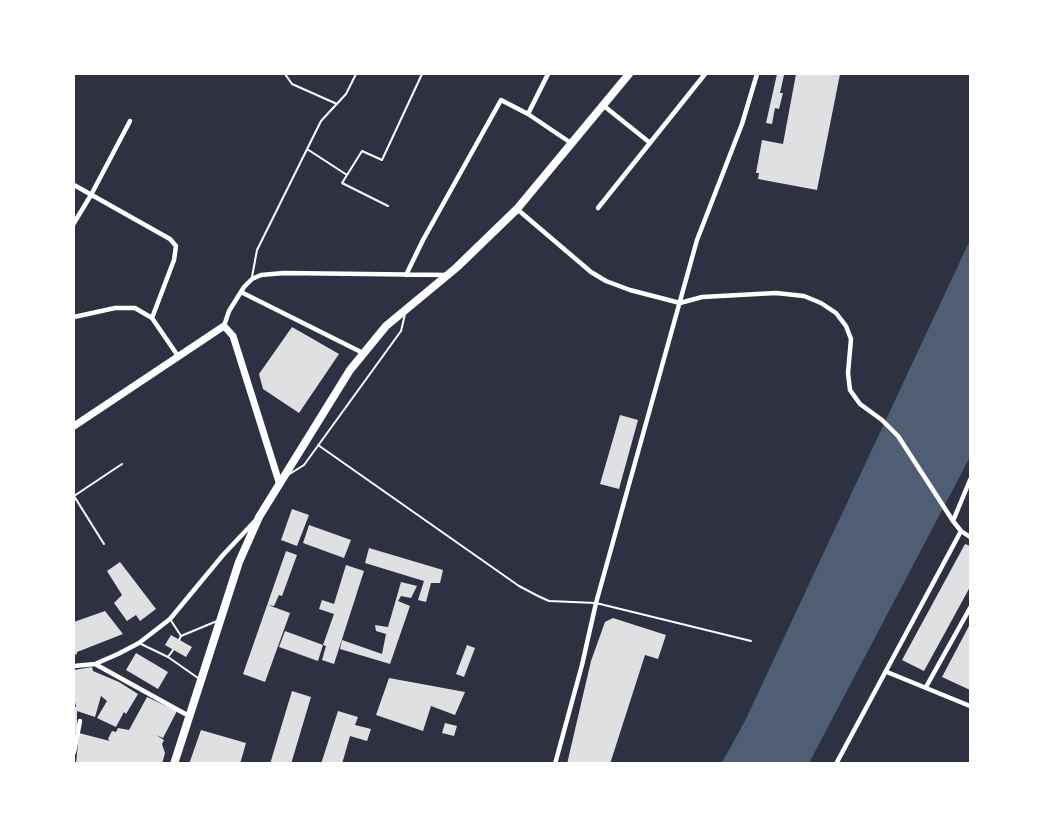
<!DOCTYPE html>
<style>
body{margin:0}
#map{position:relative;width:1044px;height:837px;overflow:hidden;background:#2d3142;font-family:"Roboto Condensed",sans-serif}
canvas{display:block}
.frame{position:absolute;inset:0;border:75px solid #fff;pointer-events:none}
</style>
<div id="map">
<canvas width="1044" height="837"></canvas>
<div class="frame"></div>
</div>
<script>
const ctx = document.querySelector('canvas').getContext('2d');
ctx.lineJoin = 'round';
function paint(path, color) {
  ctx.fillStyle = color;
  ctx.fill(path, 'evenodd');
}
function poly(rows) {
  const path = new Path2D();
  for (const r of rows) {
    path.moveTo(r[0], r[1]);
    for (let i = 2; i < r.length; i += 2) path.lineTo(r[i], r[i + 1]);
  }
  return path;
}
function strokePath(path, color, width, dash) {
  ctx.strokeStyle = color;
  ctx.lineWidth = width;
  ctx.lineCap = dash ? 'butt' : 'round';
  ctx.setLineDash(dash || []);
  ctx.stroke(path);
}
paint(poly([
 [970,240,970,457,809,763,721,764,745,721]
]), '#4f5d75');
paint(poly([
 [777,74,784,75,780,93,783,93,779,109,775,108,772,124,766,123],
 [796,74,840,74,817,190,758,179,759,173,756,173,762,140,783,144],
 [292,327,339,354,299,413,263,389,259,374],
 [620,415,638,420,619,489,600,484],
 [292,509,309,515,297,546,281,540],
 [309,525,351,540,344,558,303,543],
 [965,544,970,546,970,587,924,671,902,660],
 [369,548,443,570,440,583,431,583,426,602,418,600,424,581,365,563],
 [286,551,297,555,282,596,279,595,274,606,268,605,290,613,265,682,243,674],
 [120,562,156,609,140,621,136,615,127,621,114,603,122,595,107,571],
 [346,565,364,571,334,664,322,660,326,646,323,645,334,614,319,609,322,600,334,604],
 [401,582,417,586,411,598,401,596,398,601,410,606,390,664,340,649,342,640,382,654,386,634,376,631,375,625,388,627],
 [105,611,123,634,77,652,77,654,74,655,74,622],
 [613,618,666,635,658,659,645,655,610,764,567,764,591,661,605,622],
 [970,624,970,690,942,677],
 [285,631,323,645,318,661,279,647],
 [171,635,192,647,186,657,165,645],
 [467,645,475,648,464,677,456,674],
 [136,653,168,672,158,689,126,670],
 [92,667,93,671,119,682,138,694,126,714,124,712,116,727,97,718,107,701,101,696,95,717,77,711,77,731,74,734,74,707,76,707,74,697,74,670],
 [389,678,465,692,455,715,431,706,423,731,376,715],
 [292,691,311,697,291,764,270,764],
 [147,697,177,711,163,738,156,735,164,740,162,744,165,753,162,764,76,764,79,733,110,741,108,739,112,731,116,732,118,728,129,730],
 [338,711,358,717,355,725,371,729,367,741,350,736,342,764,321,764],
 [445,723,457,726,454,736,442,733],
 [201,730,246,743,240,764,189,764]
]), '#e0e0e3');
strokePath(poly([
 [285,74,292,84,337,104],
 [307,149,347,175],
 [388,206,342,183,362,151,382,160,422,74],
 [252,277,257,250,321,121,346,94,356,74],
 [318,445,519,586,538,596,549,601,596,603,751,641],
 [288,475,304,465,401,331,405,314],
 [74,496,122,464],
 [74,496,104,544],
 [170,619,181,636],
 [179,640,181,636,217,621],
 [139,643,168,657],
 [173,650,168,657,198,678]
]), '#fff', 2);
strokePath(poly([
 [604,106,649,142],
 [528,114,548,74],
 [74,185,170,239,176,246,174,260,152,318],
 [598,208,705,74],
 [517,209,591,272,606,281,630,290,680,303,702,297,776,293,804,296,821,303,836,313,846,326,851,339,848,373,850,390,860,404,882,420,898,436,953,521,961,531,970,537],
 [74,223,91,195,130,121],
 [406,275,423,240,501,100,528,114,571,143],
 [241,292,363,353],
 [74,317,115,308,135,308,152,318,178,356],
 [224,326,229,311,244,287,252,279,261,275,284,273,447,275],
 [953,521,970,480],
 [95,664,189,716],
 [74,666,95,664,118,654,139,643,170,619,223,555,254,522],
 [887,672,970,706],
 [926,687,970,608],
 [74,752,80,721],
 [555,764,582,665,596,603,697,240,742,124,757,74],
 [836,764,961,531]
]), '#fff', 4.5);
strokePath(poly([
 [74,426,224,326,233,336,279,482]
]), '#fff', 7);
strokePath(poly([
 [174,764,239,562,259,517,350,370,386,326,456,268,517,209,629,74]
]), '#fff', 8);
</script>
